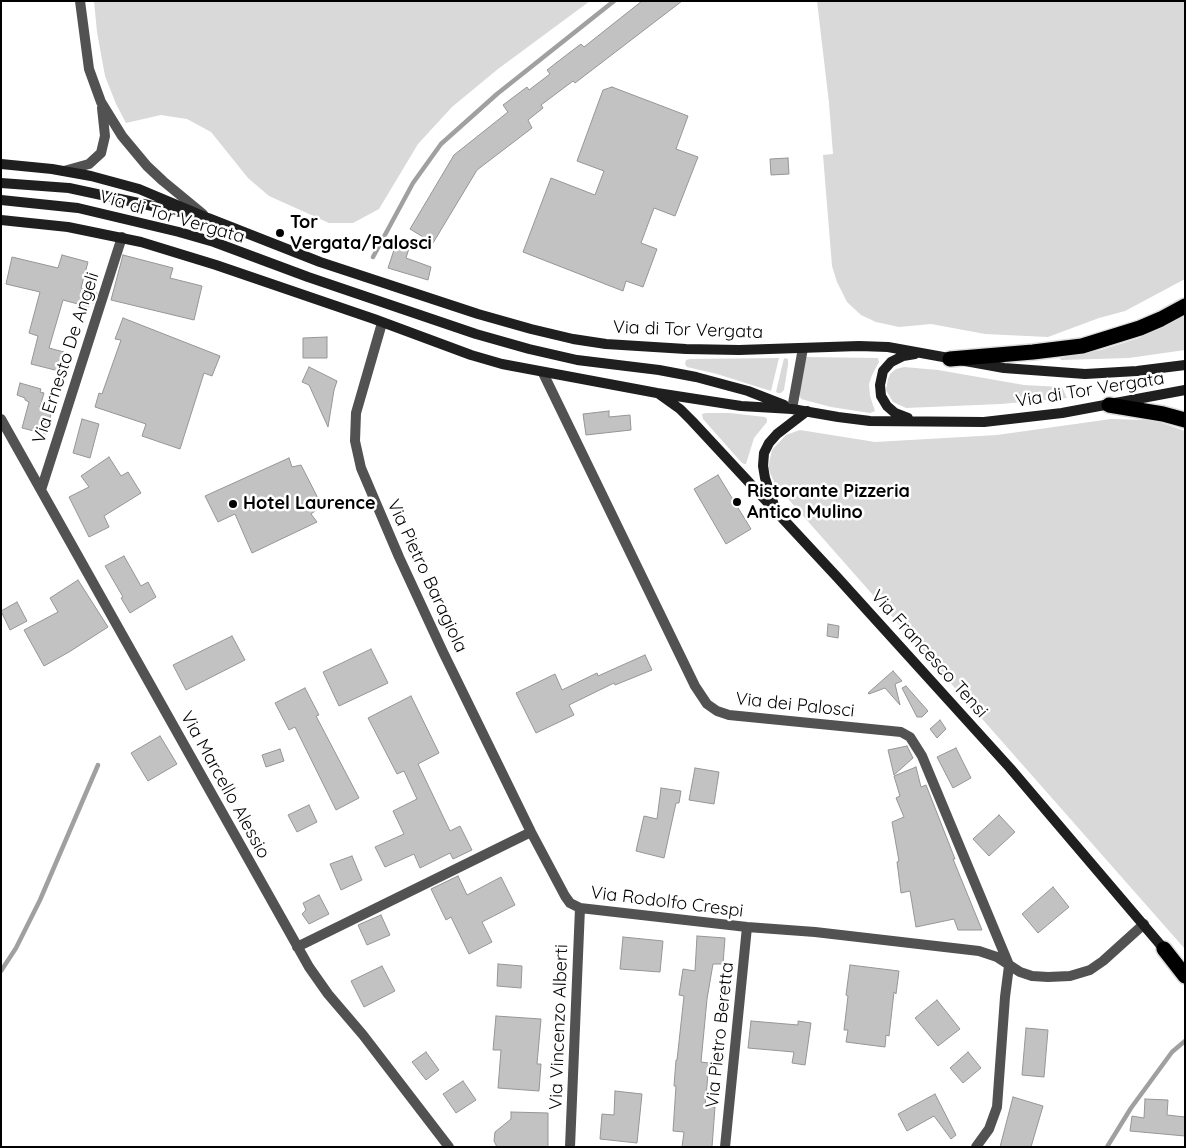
<!DOCTYPE html>
<style>
body{margin:0}
#map{position:relative;width:1186px;height:1148px;overflow:hidden;background:#fff;font-family:Quicksand,sans-serif}
canvas{display:block}
.frame{position:absolute;inset:0;border:2px solid #000;pointer-events:none}
</style>
<div id="map">
<canvas width="1186" height="1148"></canvas>
<div class="frame"></div>
</div>
<script>
const ctx = document.querySelector('canvas').getContext('2d');
ctx.lineJoin = 'round';
function paint(path, color) {
  ctx.fillStyle = color;
  ctx.fill(path, 'evenodd');
}
function poly(rows) {
  const path = new Path2D();
  for (const r of rows) {
    path.moveTo(r[0], r[1]);
    for (let i = 2; i < r.length; i += 2) path.lineTo(r[i], r[i + 1]);
  }
  return path;
}
function strokePath(path, color, width, dash) {
  ctx.strokeStyle = color;
  ctx.lineWidth = width;
  ctx.lineCap = dash ? 'butt' : 'round';
  ctx.setLineDash(dash || []);
  ctx.stroke(path);
}
function write(font, color, halo, rows, align = 'center') {
  ctx.font = font + ' Quicksand,sans-serif';
  ctx.lineWidth = 5;
  ctx.setLineDash([]);
  ctx.textBaseline = 'middle';
  ctx.strokeStyle = halo;
  ctx.fillStyle = color;
  for (const [text, x, y, turn = 0] of rows) {
    ctx.save();
    ctx.translate(x, y);
    ctx.rotate((+turn || 0) * Math.PI / 180);
    ctx.textAlign = isNaN(turn) ? turn : align;
    if (halo) ctx.strokeText(text, 0, 0);
    ctx.fillText(text, 0, 0);
    ctx.restore();
  }
}
paint(poly([
 [94,1,590,1,498,69,452,107,418,144,379,209,353,223,329,223,269,196,248,178,211,132,187,119,161,115,126,123,116,104,105,76,97,32],
 [817,1,1185,1,1185,279,1125,311,1099,318,1048,337,985,334,931,324,899,327,876,322,861,315,847,302,837,282,832,266,823,155,833,154,829,103],
 [1185,314,1185,350,1129,358,1061,360,1060,358,1101,350,1139,338,1167,325],
 [806,357,878,358,879,362,872,375,869,384,870,396,875,411,870,413,831,407,801,399,799,394],
 [779,358,771,391,717,374,687,367,685,364,686,360,690,359],
 [784,358,788,359,788,365,784,390,781,393,778,393,776,392],
 [904,367,938,370,1024,385,1062,387,1067,398,1001,404,906,408,893,402,886,390,888,379,890,374,896,369],
 [706,413,730,413,765,417,767,419,767,422,754,438,746,464,744,464,741,462,703,419,702,414],
 [1111,419,1147,420,1159,422,1185,431,1185,949,775,484,768,468,772,450,786,435,800,430,875,442,997,435]
]), '#d9d9d9');
strokePath(poly([
 [373,257,413,183,441,144,497,94,614,1],
 [1,971,16,948,40,900,98,765],
 [1107,1147,1131,1108,1172,1052,1185,1041]
]), '#a0a0a0', 4.5);
const building = poly([
 [642,1,682,1,575,83,573,81,541,105,543,108,528,120,532,128,477,170,433,243,410,229,454,155,508,112,503,105,527,87,529,90,550,74,547,70,569,53,581,44,584,47,642,1],
 [612,87,688,116,676,149,698,157,675,216,654,208,641,243,657,249,643,287,626,281,623,291,523,252,551,178,595,195,604,171,577,161,603,90,612,87],
 [788,158,789,174,771,175,770,159,788,158],
 [397,241,410,245,406,258,431,267,428,280,388,268,397,241],
 [62,255,88,262,81,288,97,293,94,303,90,302,89,307,63,300,49,348,64,352,59,371,31,364,38,336,29,333,40,292,6,284,12,257,58,268,62,255],
 [123,255,173,268,170,278,202,286,194,320,111,300,123,255],
 [123,318,220,356,212,376,204,373,180,449,142,436,146,424,95,407,99,393,102,394,121,340,115,339,123,318],
 [327,337,327,358,303,358,303,338,327,337],
 [309,367,337,381,334,390,328,427,309,385,302,382,309,367],
 [20,383,41,389,40,392,44,393,40,407,52,410,46,434,22,428,29,402,25,400,25,398,17,395,20,383],
 [609,411,609,417,630,415,631,430,586,435,583,414,609,411],
 [82,419,99,424,90,458,73,453,82,419],
 [109,457,121,476,128,472,141,493,104,516,109,527,89,537,69,497,89,487,81,476,109,457],
 [289,458,292,467,301,465,322,506,311,514,317,522,252,553,235,514,218,522,205,496,289,458],
 [718,475,751,529,726,544,694,489,718,475],
 [124,556,141,586,148,582,156,597,130,613,121,598,123,597,105,566,124,556],
 [78,580,108,627,69,652,44,666,24,630,58,612,50,598,78,580],
 [17,602,27,621,10,630,1,611,17,602],
 [828,624,839,626,838,638,827,636,828,624],
 [232,636,245,660,186,690,173,665,232,636],
 [371,649,388,683,339,706,323,672,371,649],
 [645,655,652,670,615,685,614,683,569,705,574,715,536,733,516,693,555,674,562,690,597,673,598,676,645,655],
 [893,671,902,681,895,684,900,705,885,688,869,694,868,693,893,671],
 [906,686,928,711,922,717,917,717,902,688,906,686],
 [305,688,319,715,316,716,359,798,336,810,295,727,289,730,275,703,305,688],
 [411,696,439,753,418,764,450,831,460,826,472,850,453,859,450,853,420,868,414,854,385,867,375,847,404,834,393,811,417,799,404,771,397,774,368,718,411,696],
 [940,720,946,729,937,738,930,729,940,720],
 [160,736,177,764,148,781,131,753,160,736],
 [907,746,913,758,894,775,888,750,907,746],
 [956,748,971,778,953,788,937,757,956,748],
 [280,749,284,761,266,767,262,755,280,749],
 [916,767,921,787,926,785,955,859,953,859,982,930,958,930,954,919,916,927,910,891,901,893,897,862,899,861,892,822,904,817,896,798,900,796,894,776,916,767],
 [695,768,719,772,714,804,689,800,695,768],
 [661,788,681,791,679,803,676,803,664,858,636,851,644,816,657,819,661,788],
 [309,805,317,822,297,832,288,815,309,805],
 [999,815,1015,832,989,856,973,839,999,815],
 [352,856,362,880,341,890,330,864,352,856],
 [458,876,467,895,501,877,515,905,482,922,492,942,469,954,451,917,446,920,431,889,458,876],
 [1053,887,1069,907,1038,933,1022,914,1053,887],
 [319,895,329,914,309,924,302,914,306,910,303,903,319,895],
 [381,915,390,935,367,945,358,925,381,915],
 [697,936,725,938,723,964,713,964,707,999,701,1062,709,1063,705,1107,715,1107,712,1147,682,1147,684,1132,673,1131,676,1086,674,1086,676,1060,677,1060,684,996,679,995,683,969,695,971,697,936],
 [623,937,663,941,660,972,620,969,623,937],
 [498,964,522,966,521,988,497,986,498,964],
 [850,965,899,971,896,994,894,992,889,1036,886,1035,885,1047,846,1042,848,1030,844,1030,848,996,846,995,850,965],
 [382,966,395,991,364,1007,351,981,382,966],
 [937,1000,960,1029,938,1046,915,1018,937,1000],
 [496,1016,541,1019,537,1064,541,1064,539,1091,498,1088,501,1050,493,1050,496,1016],
 [751,1021,798,1025,798,1021,811,1023,805,1065,792,1063,794,1052,748,1048,751,1021],
 [1026,1028,1048,1030,1044,1077,1022,1075,1026,1028],
 [426,1052,439,1070,426,1080,412,1062,426,1052],
 [968,1052,981,1068,963,1083,950,1068,968,1052],
 [463,1081,476,1100,456,1113,443,1094,463,1081],
 [615,1091,642,1094,637,1143,600,1139,602,1114,614,1115,615,1091],
 [935,1094,956,1135,951,1139,934,1116,907,1131,898,1114,935,1094],
 [1013,1097,1043,1106,1031,1147,1000,1147,1013,1097],
 [1145,1099,1168,1100,1167,1115,1185,1117,1185,1136,1130,1131,1132,1116,1144,1118,1145,1099],
 [511,1112,548,1113,548,1147,497,1147,494,1141,495,1132,511,1119,511,1112]
]);
paint(building, '#c2c2c2');
strokePath(building, '#969696', 1);
const highway = poly([
 [950,359,1033,352,1082,346,1140,328,1161,319,1185,306],
 [1109,405,1163,414,1185,420],
 [1164,949,1185,976]
]);
strokePath(highway, '#dbdbdb', 18);
strokePath(poly([
 [80,1,89,69,101,102,122,136,147,166,163,181,203,214],
 [64,171,89,164,101,153,105,136,102,108],
 [382,323,356,413,355,441,361,468,399,557,443,652,531,832,565,896,570,903,580,908,747,927,815,932,979,951,997,957,1020,972,1032,976,1048,977,1070,976,1090,970,1103,961,1144,924],
 [543,373,695,686,707,704,717,711,729,715,891,731,901,732,910,737,922,756,1009,965],
 [792,409,803,348],
 [1,419,309,967,328,994,363,1035,449,1147],
 [41,490,122,237],
 [297,947,531,832],
 [570,1147,580,908],
 [725,1147,747,927],
 [976,1147,989,1129,997,1107,1005,997,1009,966]
]), '#525252', 10);
strokePath(poly([
 [1,164,52,169,91,176,139,189,208,218,320,262,478,314,531,329,573,339,606,344,686,349,739,350,859,346,888,347,1004,368,1085,374,1137,371,1185,365],
 [1,183,69,188,185,213],
 [1,200,78,208,179,232,214,242,308,277,476,334,529,349,577,360,659,370,696,377,748,391,784,405],
 [1,220,68,227,141,242,216,265,374,319,471,355,502,364,657,393,741,406,792,409,838,417,870,421,984,422,1062,413,1185,390],
 [659,394,680,409,692,421,837,577,1010,768,1164,949],
 [908,418,895,413,887,406,881,396,880,385,883,371,891,362,903,356,915,354],
 [774,505,765,478,763,466,764,453,769,443,777,434,807,411]
]), '#1f1f1f', 10);
strokePath(highway, '#000', 15);
for (const [x, y, r, color] of [
 [280,233,5,"#000"],
 [737,502,5,"#000"],
 [233,504,5,"#000"]
]) {
  const dot = new Path2D();
  dot.arc(x, y, r, 0, 2 * Math.PI);
  ctx.fillStyle = color;
  ctx.fill(dot);
  strokePath(dot, '#fff', 2);
}
write('18px', '#000', '#fff', [
 ["Via di Tor Vergata",172,217,16],
 ["Via di Tor Vergata",688,330,2],
 ["Via Ernesto De Angeli",66,358,-72],
 ["Via di Tor Vergata",1090,390,-9],
 ["Via Pietro Baragiola",427,576,65],
 ["Via Francesco Tensi",929,654,48],
 ["Via dei Palosci",795,705,6],
 ["Via Marcello Alessio",225,785,61],
 ["Via Rodolfo Crespi",667,902,7],
 ["Via Vincenzo Alberti",559,1027,-88],
 ["Via Pietro Beretta",720,1035,-84]
]);
write('bold 18px', '#000', '#fff', [
 ["Tor",290,223],
 ["Vergata/Palosci",290,244],
 ["Ristorante Pizzeria",747,492],
 ["Antico Mulino",747,513],
 ["Hotel Laurence",243,504]
], 'left');
</script>
